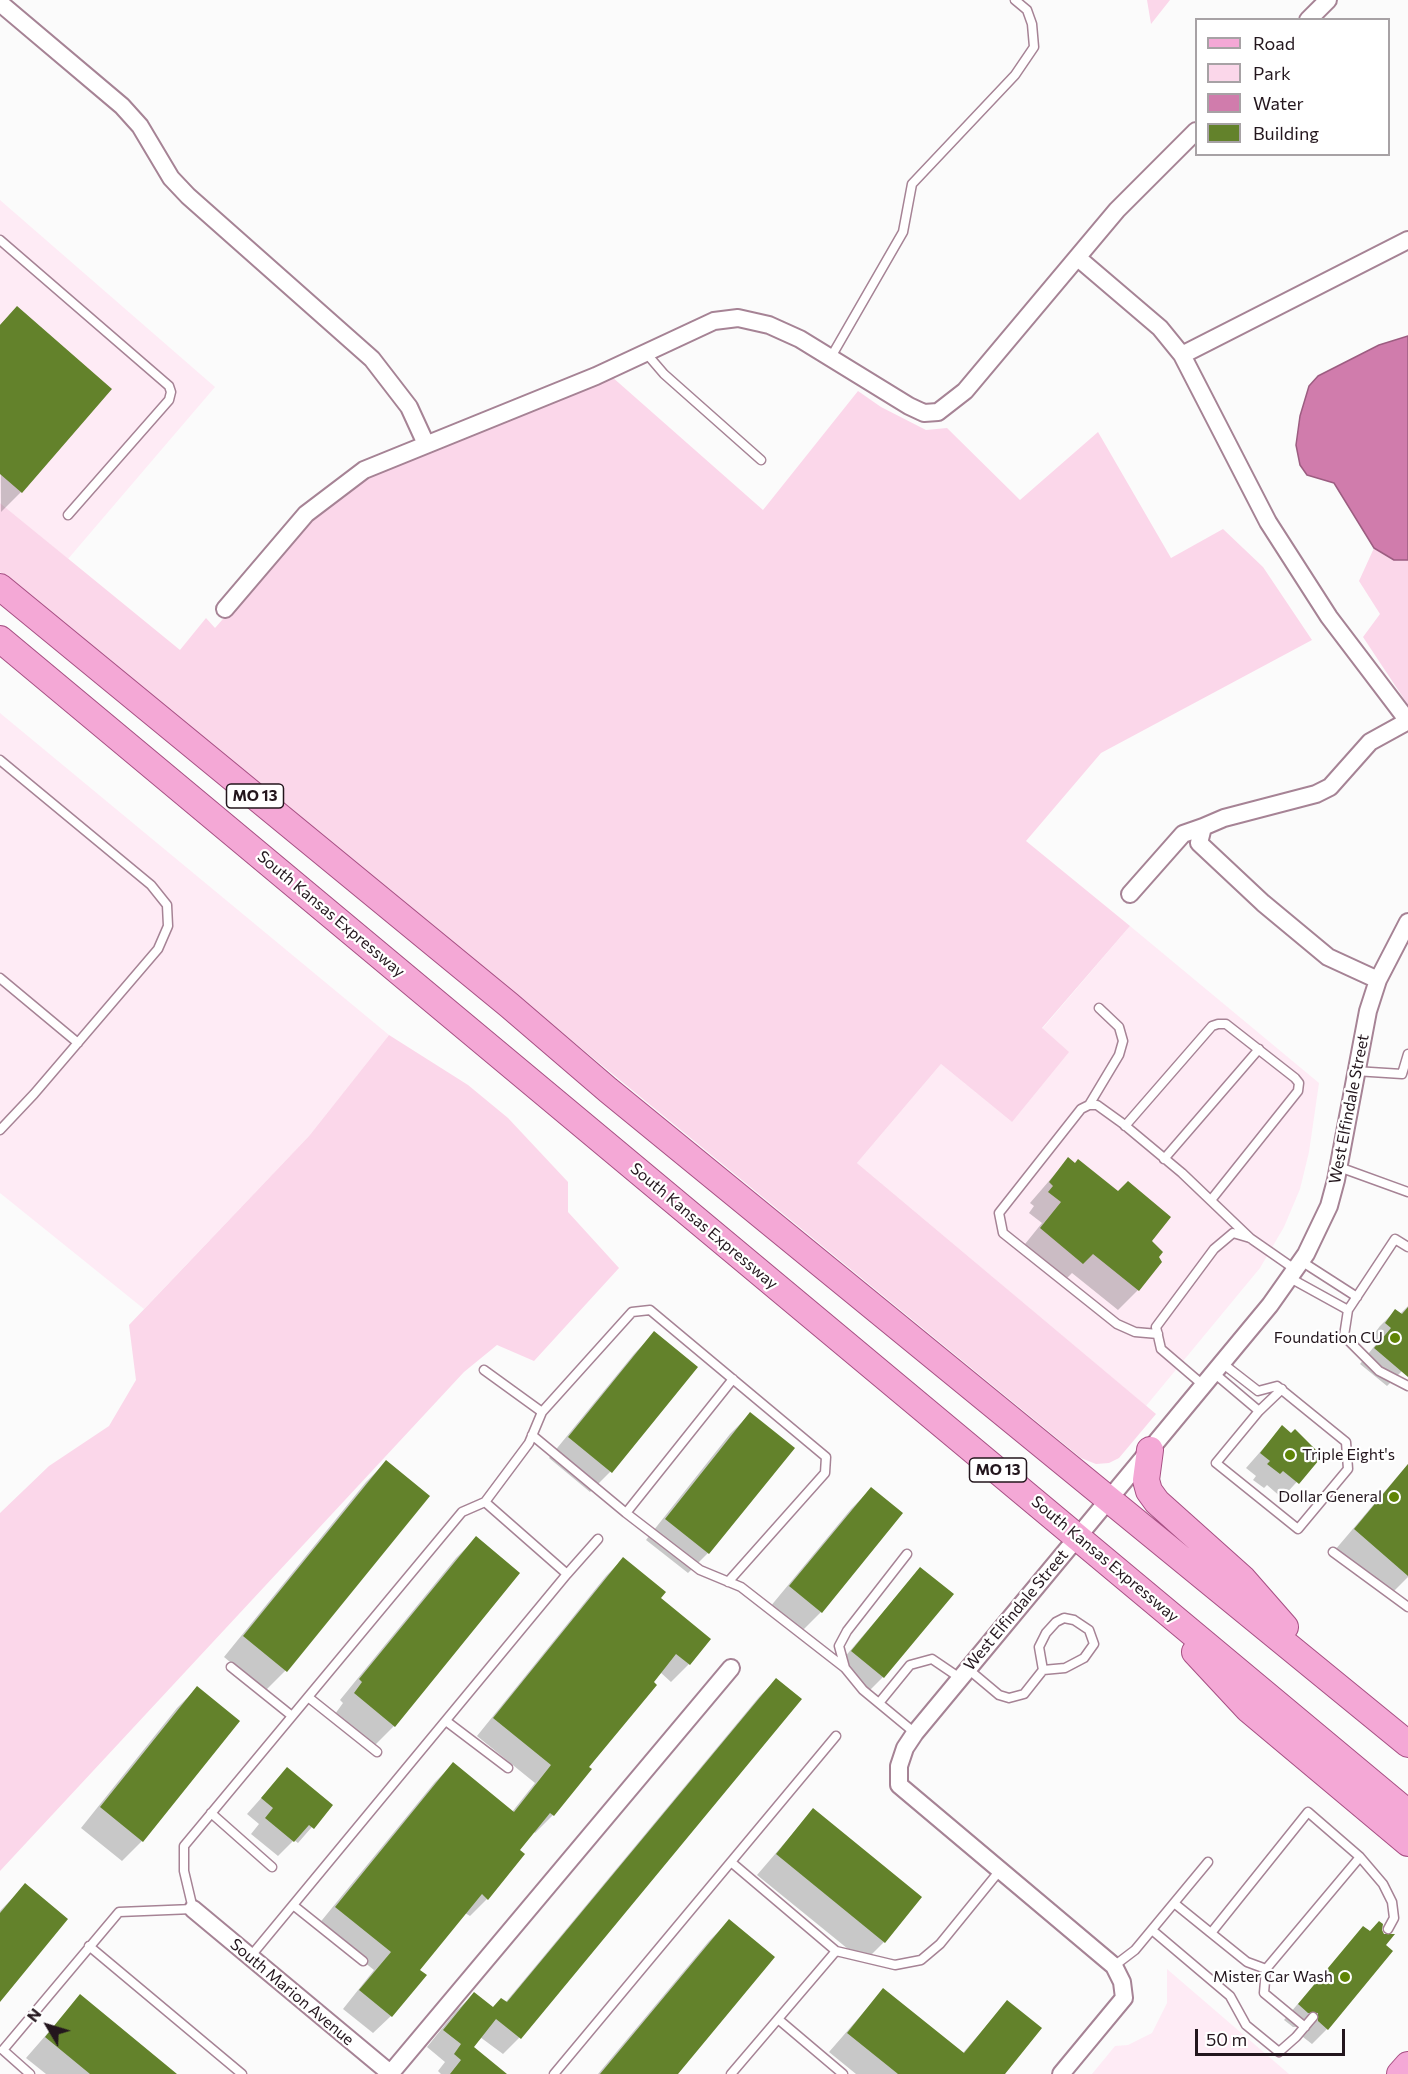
<!DOCTYPE html>
<style>
body{margin:0}
#map{position:relative;width:1408px;height:2074px;overflow:hidden;background:#fbfbfb;font-family:Commissioner,sans-serif}
canvas{display:block}
.legend{position:absolute;left:1195px;top:18px;width:195px;height:138px;box-sizing:border-box;background:#fff;border:2px solid #a7a2a5;margin:0;padding:8px 10px;list-style:none;font-size:18px;color:#23161d}
.legend li{display:flex;align-items:center;gap:12px;height:30px}
.legend b{width:30px;border:2px solid #a7a2a5}
.north{position:absolute;left:18px;top:1996px;width:60px;height:60px;-webkit-text-stroke:4px #fff;paint-order:stroke;rotate:308deg;font-size:16px;font-weight:700;line-height:24px;text-align:center;color:#23161d}
.north::after{content:'';display:block;margin:auto;width:21px;height:27px;background:#23161d;clip-path:polygon(50% 0,100% 100%,50% 72%,0 100%)}
.scale{position:absolute;left:1195px;top:2029px;width:150px;height:27px;box-sizing:border-box;border:3px solid #23161d;border-top:0;padding-left:8px;font-size:18px;line-height:21px;white-space:nowrap;color:#23161d;-webkit-text-stroke:4px #fff;paint-order:stroke}
</style>
<div id="map">
<canvas width="1408" height="2074"></canvas>
<ul class="legend">
<li><b style="height:8px;background:#f4a8d6"></b>Road</li>
<li><b style="height:16px;background:#fbd7ea"></b>Park</li>
<li><b style="height:16px;background:#d07cac"></b>Water</li>
<li><b style="height:16px;background:#63822b"></b>Building</li>
</ul>
<div class="north">N</div>
<div class="scale">50 m</div>
</div>
<script>
const ctx = document.querySelector('canvas').getContext('2d');
ctx.lineJoin = 'round';
function paint(path, color) {
  ctx.fillStyle = color;
  ctx.fill(path, 'evenodd');
}
function poly(rows) {
  const path = new Path2D();
  for (const r of rows) {
    path.moveTo(r[0], r[1]);
    for (let i = 2; i < r.length; i += 2) path.lineTo(r[i], r[i + 1]);
  }
  return path;
}
function strokePath(path, color, width, dash) {
  ctx.strokeStyle = color;
  ctx.lineWidth = width;
  ctx.lineCap = dash ? 'butt' : 'round';
  ctx.setLineDash(dash || []);
  ctx.stroke(path);
}
function write(font, color, halo, rows, align = 'center') {
  ctx.font = font + ' Commissioner,sans-serif';
  ctx.lineWidth = 4.5;
  ctx.setLineDash([]);
  ctx.textBaseline = 'middle';
  ctx.strokeStyle = halo;
  ctx.fillStyle = color;
  for (const [text, x, y, turn = 0] of rows) {
    ctx.save();
    ctx.translate(x, y);
    ctx.rotate((+turn || 0) * Math.PI / 180);
    ctx.textAlign = isNaN(turn) ? turn : align;
    if (halo) ctx.strokeText(text, 0, 0);
    ctx.fillText(text, 0, 0);
    ctx.restore();
  }
}
paint(poly([
 [0,200,215,387,68,559,0,503],
 [0,713,389,1035,309,1136,144,1309,0,1193],
 [1130,926,1319,1083,1309,1152,1300,1189,1284,1227,1260,1268,1146,1406,857,1163,941,1064,1012,1122,1042,1029],
 [1167,1969,1289,2074,1092,2074,1115,2046,1128,2045,1152,2033,1167,2003]
]), '#feebf5');
paint(poly([
 [1147,0,1170,0,1151,24],
 [611,376,763,510,858,391,881,407,926,430,947,428,1020,500,1098,432,1171,558,1223,529,1263,567,1312,640,1101,753,1026,841,1130,926,1042,1028,1069,1052,1012,1122,941,1064,857,1163,1156,1414,1119,1458,1109,1463,1096,1464,1081,1458,0,572,0,503,180,650,206,618,215,628,308,522,360,479],
 [1374,548,1394,560,1408,560,1408,705,1363,637,1380,614,1359,581],
 [389,1035,468,1085,508,1118,568,1182,568,1212,619,1268,534,1361,497,1345,464,1372,0,1871,0,1513,49,1466,109,1426,136,1380,129,1325,309,1136]
]), '#fbd7ea');
const water = poly([
 [1408,336,1408,560,1394,560,1374,548,1334,483,1307,475,1300,465,1296,445,1300,416,1309,386,1318,376,1379,345,1408,336]
]);
paint(water, '#d07cac');
strokePath(water, '#9c5d81', 1.5);
paint(poly([
 [17,308,21,492,1,512,0,325],
 [1068,1159,1118,1193,1150,1241,1138,1290,1118,1310,1072,1273,1062,1283,1021,1249,1042,1223,1029,1213,1034,1206,1030,1203],
 [1408,1306,1408,1370,1402,1371,1387,1386,1360,1364,1377,1343,1371,1338,1380,1326,1395,1311,1400,1314],
 [654,1333,696,1367,610,1472,590,1492,549,1458,634,1354],
 [750,1414,792,1448,708,1553,688,1573,646,1540,730,1434],
 [1282,1427,1317,1460,1282,1498,1267,1485,1264,1488,1253,1480,1256,1476,1246,1468],
 [386,1462,285,1671,265,1691,224,1657,366,1482],
 [1408,1464,1408,1577,1389,1596,1335,1550],
 [871,1489,821,1612,801,1632,770,1607,851,1509],
 [476,1538,394,1726,374,1746,335,1714,343,1703,340,1700,456,1558],
 [623,1559,659,1598,689,1664,671,1682,660,1672,553,1815,535,1833,533,1831,518,1850,487,1899,470,1916,465,1913,418,1970,391,2016,373,2033,343,2009,374,1970,318,1925,435,1782,453,1764,512,1812,535,1783,477,1736,606,1576],
 [920,1569,883,1677,868,1692,837,1666],
 [776,1680,519,2038,503,2054,480,2037,472,2048,495,2074,441,2074,438,2071,445,2062,427,2047,457,2010,474,1994,492,2008,505,2003,759,1697],
 [197,1688,142,1841,122,1861,81,1828,177,1708],
 [287,1769,331,1805,298,1843,294,1840,278,1856,251,1834,259,1824,247,1814],
 [813,1810,884,1942,864,1962,757,1875],
 [25,1885,0,2000,0,1911],
 [729,1921,676,2074,598,2074,709,1941],
 [1363,1928,1369,1933,1380,1930,1327,2029,1312,2044,1303,2037,1303,2027,1293,2027,1284,2020],
 [883,1990,962,2054,1007,2002,1002,2074,856,2074,829,2052],
 [80,1996,175,2074,46,2074,26,2058]
]), '#0003');
paint(poly([
 [17,306,112,389,22,493,0,474,0,325],
 [1068,1157,1075,1163,1078,1159,1118,1191,1128,1181,1171,1217,1152,1241,1163,1252,1159,1257,1162,1262,1139,1291,1093,1254,1083,1264,1040,1228,1061,1202,1048,1192,1053,1186,1049,1182],
 [1408,1307,1408,1377,1374,1348,1391,1328,1385,1323,1395,1309,1402,1314],
 [654,1331,698,1367,612,1473,568,1437],
 [750,1412,795,1448,709,1554,665,1519],
 [1282,1425,1291,1433,1295,1429,1319,1453,1315,1456,1319,1460,1299,1484,1283,1471,1280,1474,1267,1464,1270,1461,1260,1453],
 [386,1460,430,1496,287,1672,243,1636],
 [1408,1464,1408,1576,1354,1529],
 [871,1487,903,1513,822,1613,789,1586],
 [476,1536,520,1573,395,1727,354,1693,362,1682,359,1679],
 [623,1557,666,1592,661,1598,711,1639,690,1665,676,1654,654,1682,657,1685,589,1767,592,1769,554,1816,550,1813,520,1850,525,1854,488,1900,482,1894,420,1970,427,1975,392,2017,359,1990,391,1952,335,1907,453,1762,514,1812,551,1765,493,1718],
 [920,1567,954,1594,884,1678,851,1651],
 [776,1678,802,1699,521,2039,496,2019,474,2047,507,2074,450,2074,461,2060,454,2054,461,2044,443,2030,474,1992,493,2007,501,1998,507,2002],
 [197,1686,240,1721,143,1842,100,1807],
 [287,1767,333,1805,314,1829,309,1825,294,1842,265,1818,273,1808,261,1798],
 [813,1808,922,1897,885,1943,776,1854],
 [25,1883,68,1919,0,2002,0,1913],
 [729,1919,775,1957,678,2074,600,2074],
 [1379,1921,1383,1924,1382,1930,1384,1934,1395,1934,1386,1945,1393,1951,1328,2030,1318,2021,1318,2013,1308,2013,1298,2004,1363,1926,1370,1931],
 [883,1988,964,2053,1007,2000,1042,2028,1005,2074,898,2074,847,2033],
 [80,1994,177,2074,90,2074,45,2037]
]), '#63822b');
const service = poly([
 [0,240,169,386,171,392,169,400,68,515],
 [646,353,664,374,761,460],
 [831,357,903,232,912,184,1015,75,1034,47,1032,24,1027,10,1015,0],
 [0,760,151,885,167,905,168,926,158,949,34,1094,0,1130],
 [0,978,78,1043],
 [1355,1071,1402,1074,1408,1054],
 [1089,1105,1119,1055,1123,1041,1119,1027,1099,1008],
 [1125,1126,1212,1026,1218,1024,1226,1024,1295,1078,1299,1083,1298,1091,1211,1200],
 [1164,1159,1259,1049],
 [1339,1167,1408,1192],
 [1301,1261,1357,1297],
 [1290,1278,1348,1310,1344,1336,1379,1371,1408,1386],
 [1348,1310,1395,1239,1408,1247],
 [1158,1334,1135,1332,1117,1324,1003,1233,999,1213,1081,1109,1089,1105,1097,1105,1122,1123,1182,1173,1250,1238],
 [484,1370,542,1412],
 [1214,1373,1259,1411,1216,1463,1298,1529,1348,1469,1346,1442,1277,1386,1258,1391,1222,1363],
 [1203,1385,1161,1349,1156,1327,1214,1249,1233,1233,1250,1238,1296,1270],
 [1259,1411,1282,1389],
 [532,1435,626,1513,700,1570,741,1587,845,1668],
 [485,1502,529,1443,542,1412,632,1312,650,1310,826,1457,825,1473,728,1582],
 [626,1513,733,1379],
 [1333,1552,1408,1607],
 [907,1554,847,1631,839,1646,845,1668,863,1690,915,1733],
 [567,1574,598,1539],
 [231,1667,292,1716],
 [968,1669,999,1695,1009,1698,1024,1694,1043,1670,1039,1647,1046,1633,1056,1622,1064,1618,1074,1620,1089,1630,1094,1644,1084,1658,1065,1668,1043,1670],
 [308,1697,377,1752],
 [879,1703,910,1665,932,1659,960,1678],
 [446,1721,508,1768],
 [211,1813,272,1867],
 [731,1862,836,1951],
 [1174,1903,1211,1933,1308,1812,1360,1857,1383,1884,1392,1902,1394,1918,1388,1929],
 [293,1905,363,1961],
 [1152,1930,1230,1996,1246,2025,1279,2052,1296,2037,1313,2017],
 [1211,1933,1247,1962,1266,1969,1360,1857],
 [89,1946,242,2074],
 [1114,1966,1135,1950,1208,1862],
 [1266,1969,1264,1993,1305,2027],
 [778,2019,843,2074],
 [30,2074,3,2050,119,1912,193,1909,184,1871,184,1846,462,1512,485,1502,567,1574,250,1957],
 [554,2074,836,1736],
 [731,2074,836,1951,895,1965,921,1960,940,1944,1001,1869]
]);
const minor = poly([
 [0,3,122,106,140,126,171,178,188,196,372,359,409,407,426,444],
 [1308,20,1328,0],
 [1078,258,1160,328,1182,355,1268,522,1329,617,1408,721,1370,742,1330,787,1316,794,1224,818,1203,827,1199,843,1263,903,1328,957,1378,980],
 [1182,355,1408,240],
 [225,609,306,514,364,470,596,376,714,321,738,318,769,325,800,339,909,406,924,413,938,412,965,391,1117,210,1196,131],
 [1130,894,1183,834,1203,827],
 [193,1909,391,2074],
 [390,2074,731,1668],
 [1061,2074,1124,1998,1122,1982,1114,1966,899,1785,899,1766,905,1748,915,1733,1270,1305,1306,1254,1329,1206,1336,1180,1368,1011,1378,980,1408,922]
]);
const primary = poly([
 [0,587,509,1005,608,1090,1408,1744],
 [0,639,1408,1813],
 [1150,1450,1146,1480,1149,1491,1157,1502,1243,1579,1285,1627],
 [1195,1652,1248,1709,1408,1843],
 [1400,2074,1408,2065]
]);
strokePath(service, '#a68395', 11);
strokePath(minor, '#a68395', 20);
strokePath(primary, '#a64f83', 28);
strokePath(service, '#fff', 8);
strokePath(minor, '#fff', 16);
strokePath(primary, '#f4a8d6', 26);
for (const [x, y, r, color] of [
 [1395,1338,6,"#608506"],
 [1290,1455,6,"#608506"],
 [1394,1497,6,"#608506"],
 [1345,1977,6,"#608506"]
]) {
  const dot = new Path2D();
  dot.arc(x, y, r, 0, 2 * Math.PI);
  ctx.fillStyle = color;
  ctx.fill(dot);
  strokePath(dot, '#fff', 2);
}
for (const [x, y, w] of [
 [255,796,57],
 [998,1470,57]
]) {
  const box = new Path2D();
  box.roundRect(x - w / 2, y - 12, w, 24, 4.5);
  ctx.fillStyle = '#fff';
  ctx.fill(box);
  strokePath(box, '#23161d', 1.5);
}
write('bold 15px', '#23161d', null, [
 ["MO 13",255,796],
 ["MO 13",998,1470]
]);
write('16px', '#23161d', '#fff', [
 ["South Kansas Expressway",331,914,40],
 ["West Elfindale Street",1349,1109,-79],
 ["South Kansas Expressway",704,1226,40],
 ["South Kansas Expressway",1105,1559,40],
 ["West Elfindale Street",1016,1610,-50],
 ["South Marion Avenue",292,1992,40]
]);
write('16px', '#23161d', '#fff', [
 ["Foundation CU",1383,1338],
 ["Triple Eight's",1302,1455,"left"],
 ["Dollar General",1382,1497],
 ["Mister Car Wash",1333,1977]
], 'right');
</script>
